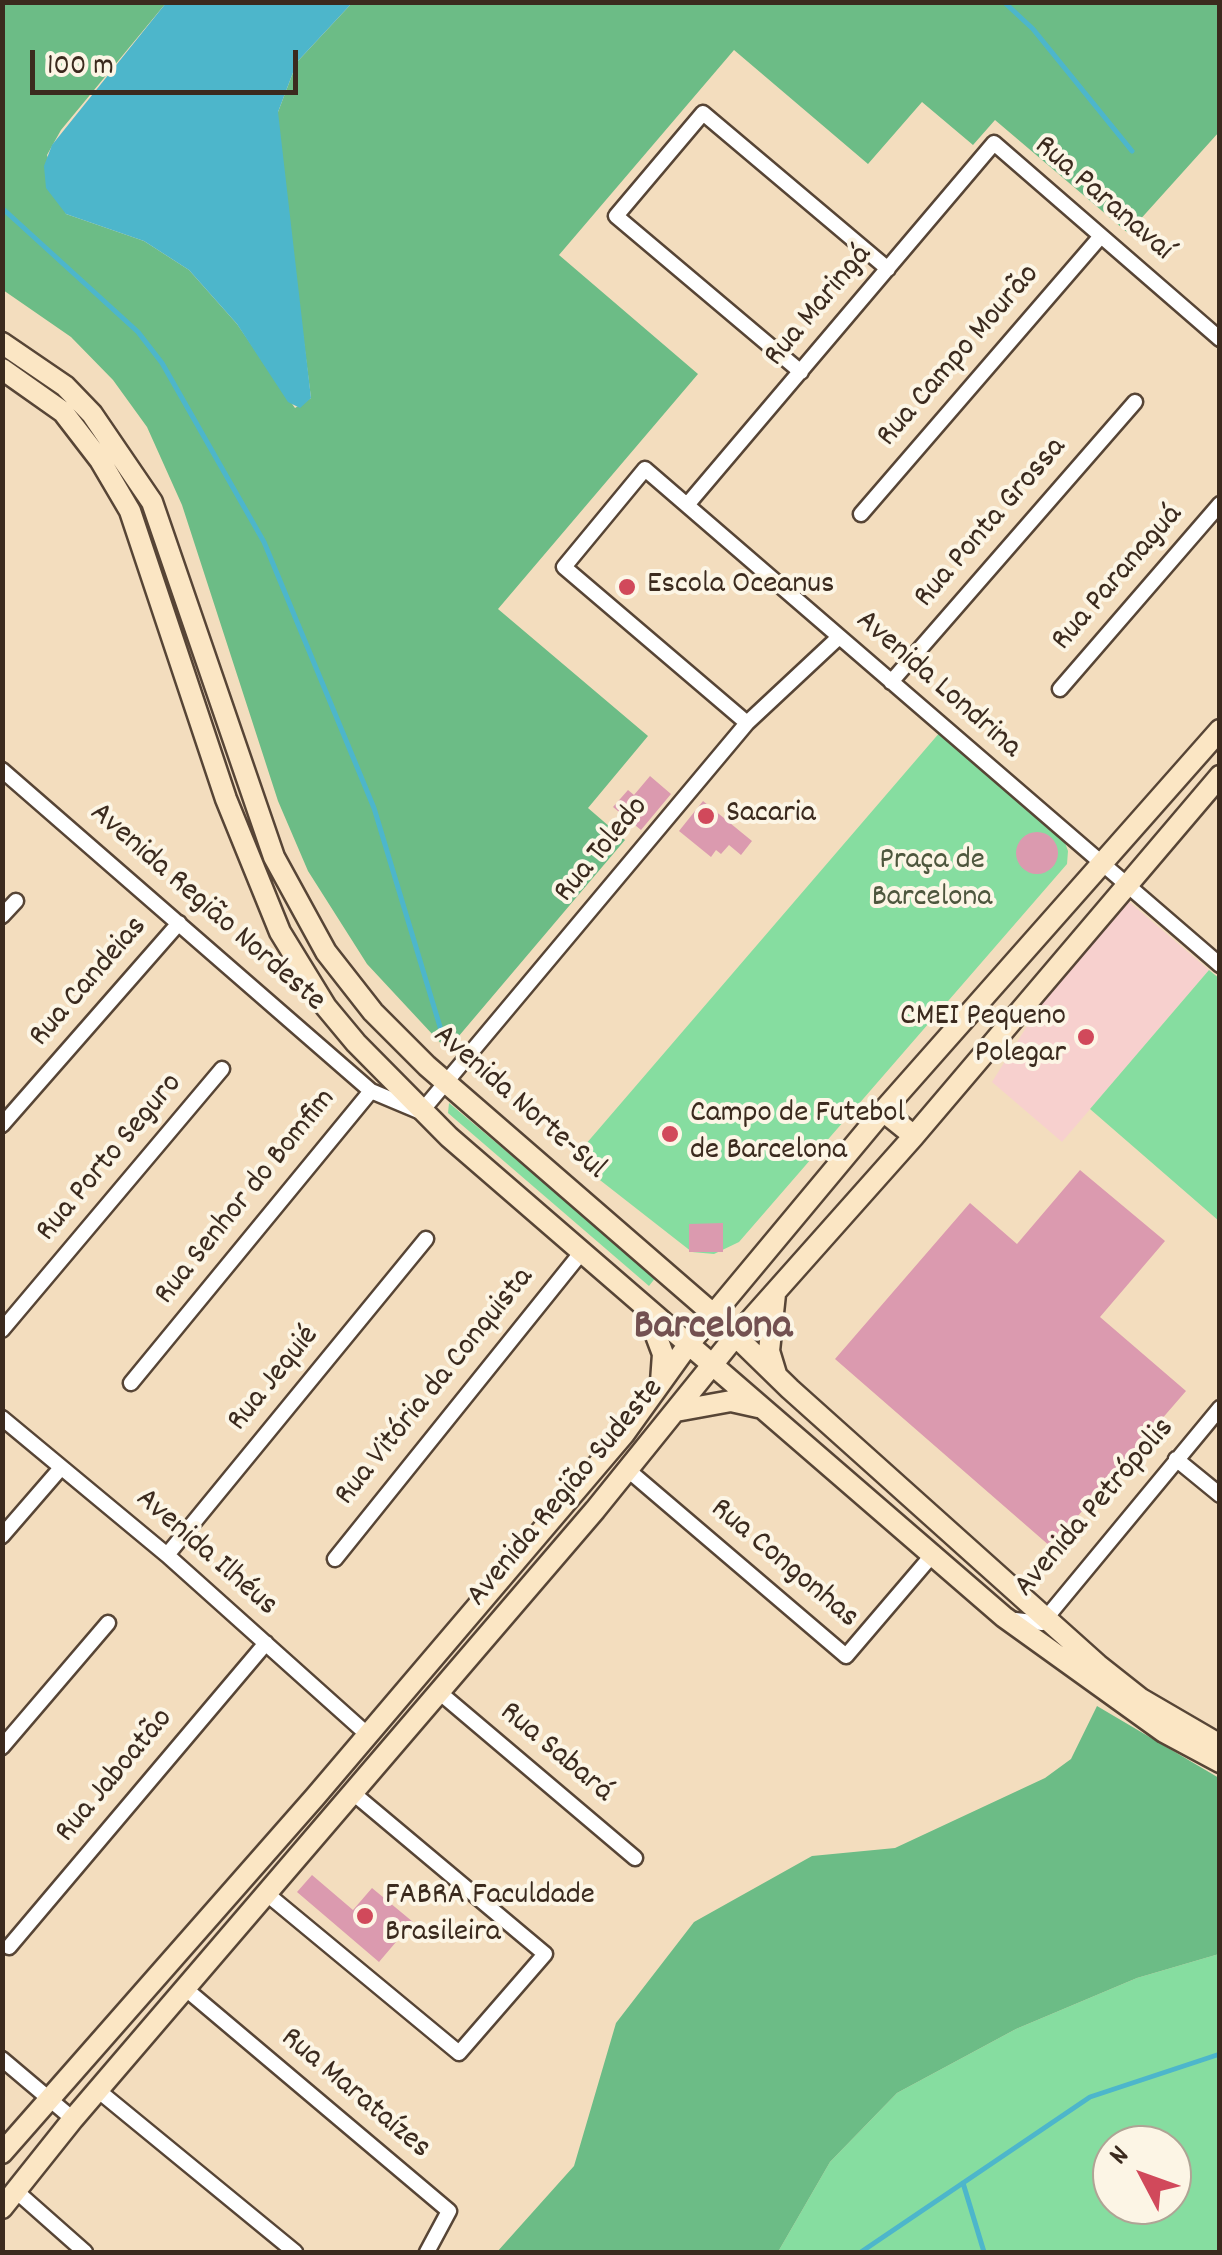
<!DOCTYPE html>
<meta charset="utf-8">
<style>
body{margin:0}
#map{position:relative;width:1222px;height:2255px;overflow:hidden;background:#f3ddbe;font-family:Dekko,sans-serif}
canvas{display:block}
.frame{position:absolute;inset:0;border:5px solid #3b2a1e;pointer-events:none}
.north{position:absolute;left:1092px;top:2125px;width:100px;height:100px;box-sizing:border-box;background:#fcf5e5;border:2px solid #afa495;border-radius:50%;rotate:311deg;font-size:28px;font-weight:700;line-height:40px;text-align:center;color:#3b2a1e}
.north::after{content:'';display:block;margin:auto;width:35px;height:45px;background:#d1495b;clip-path:polygon(50% 0,100% 100%,50% 72%,0 100%)}
.scale{position:absolute;left:30px;top:50px;width:268px;height:45px;box-sizing:border-box;border:5px solid #3b2a1e;border-top:0;padding-left:12px;font-size:30px;line-height:35px;white-space:nowrap;color:#3b2a1e;-webkit-text-stroke:8px #fcf5e5;paint-order:stroke}
</style>
<div id="map">
<canvas width="1222" height="2255"></canvas>
<div class="frame"></div>
<div class="north">N</div>
<div class="scale">100 m</div>
</div>
<script>
const ctx = document.querySelector('canvas').getContext('2d');
ctx.lineJoin = 'round';
function paint(path, color) {
  ctx.fillStyle = color;
  ctx.fill(path, 'evenodd');
}
function poly(rows) {
  const path = new Path2D();
  for (const r of rows) {
    if (r.length === 3) {
      path.moveTo(r[0] + r[2], r[1]);
      path.arc(r[0], r[1], r[2], 0, 2 * Math.PI);
      continue;
    }
    path.moveTo(r[0], r[1]);
    for (let i = 2; i < r.length; i += 2) path.lineTo(r[i], r[i + 1]);
  }
  return path;
}
function strokePath(path, color, width, dash) {
  ctx.strokeStyle = color;
  ctx.lineWidth = width;
  ctx.lineCap = dash ? 'butt' : 'round';
  ctx.setLineDash(dash || []);
  ctx.stroke(path);
}
function write(font, color, halo, rows, align = 'center') {
  ctx.font = font + ' Dekko,sans-serif';
  ctx.lineWidth = 8;
  ctx.setLineDash([]);
  ctx.textBaseline = 'middle';
  ctx.strokeStyle = halo;
  ctx.fillStyle = color;
  for (const [text, x, y, turn = 0] of rows) {
    ctx.save();
    ctx.translate(x, y);
    ctx.rotate((+turn || 0) * Math.PI / 180);
    ctx.textAlign = isNaN(turn) ? turn : align;
    if (halo) ctx.strokeText(text, 0, 0);
    ctx.fillText(text, 0, 0);
    ctx.restore();
  }
}
paint(poly([
 [1127,900,1209,970,1062,1142,992,1082,1049,991]
]), '#f7d0ce');
paint(poly([
 [941,731,1063,837,1068,851,1067,864,739,1242,714,1254,692,1252,573,1159],
 [1209,970,1220,979,1219,1221,1090,1109],
 [449,1103,656,1277,649,1286,448,1113],
 [1219,1954,1219,2252,778,2252,830,2162,897,2093,1016,2029,1137,1978],
 [1112,2145,1172,2145,1172,2205,1112,2205]
]), '#86dda0');
paint(poly([
 [3,3,166,3,61,130,47,155,66,214,144,241,189,270,237,324,295,408,311,398,277,131,278,112,297,62,352,3,1219,3,1219,132,1128,233,995,120,973,145,922,102,868,164,734,50,559,255,698,374,498,609,648,736,588,808,625,840,447,1050,367,964,308,871,278,801,182,505,147,427,113,380,71,337,3,290],
 [1097,1706,1219,1778,1219,1954,1137,1978,1016,2029,897,2093,830,2162,778,2252,497,2252,574,2166,616,2023,694,1922,812,1856,895,1848,1045,1778,1071,1759]
]), '#6cbc86');
paint(poly([
 [166,3,352,3,297,62,278,112,311,398,300,408,288,402,237,324,189,270,144,241,66,214,46,188,44,166,52,145]
]), '#4db6cb');
strokePath(poly([
 [1004,2,1033,29,1132,151],
 [2,208,138,332,162,363,264,542,374,808,444,1040],
 [963,2183,984,2252],
 [861,2252,1090,2097,1220,2054]
]), '#4db6cb', 5);
paint(poly([
 [650,776,671,794,641,830,613,807,628,790,634,795],
 [703,801,752,841,741,855,729,845,721,854,716,850,711,857,679,831],
 [1037,853,21],
 [1080,1170,1165,1241,1100,1317,1186,1391,1051,1547,835,1359,970,1203,1017,1244],
 [723,1223,723,1252,689,1252,689,1224],
 [312,1875,353,1910,372,1888,413,1922,379,1962,297,1892]
]), '#db9aaf');
const street = poly([
 [801,372,616,216,703,113,888,269],
 [687,505,994,143,1220,339],
 [861,514,1101,236],
 [891,682,1135,402],
 [1060,689,1220,504],
 [747,723,564,567,645,469,1220,965],
 [2,770,371,1091,421,1112,747,723,838,638],
 [2,916,16,901],
 [2,1125,179,923],
 [2,1330,222,1069],
 [131,1383,371,1091],
 [2,1418,167,1555,368,1735],
 [1176,1459,1220,1495],
 [628,1470,846,1656,934,1553],
 [2,1536,60,1469],
 [167,1555,426,1239],
 [335,1559,581,1253],
 [1015,1620,1042,1623,1220,1408],
 [439,1692,635,1858],
 [2,1747,108,1623],
 [267,1894,459,2053,545,1954,353,1793],
 [9,1947,266,1643],
 [187,1990,449,2211,427,2252],
 [2,2059,73,2119],
 [100,2092,295,2252],
 [16,2191,85,2252]
]);
const secondary = poly([
 [2,343,65,386,92,414,152,502,274,857,326,952,373,1012,427,1066,713,1314,790,1389,1098,1665,1141,1699,1220,1745],
 [2,369,63,412,100,460,130,511,226,799,280,932,326,1007,356,1043,449,1137,1004,1617,1164,1732,1220,1762],
 [883,1111,914,1136],
 [775,1294,769,1351,776,1374],
 [648,1314,663,1354,661,1382],
 [676,1411,731,1401,758,1407],
 [2,2153,315,1797,624,1434,688,1345,883,1111,1220,730],
 [2,2208,73,2119,595,1510,729,1344,914,1136,1220,776]
]);
strokePath(street, '#574536', 19);
strokePath(secondary, '#574536', 25);
strokePath(street, '#fff', 14);
strokePath(secondary, '#fbe6c4', 20);
for (const [x, y, r, color] of [
 [627,587,10,"#d1495b"],
 [706,816,10,"#d1495b"],
 [1086,1037,10,"#d1495b"],
 [670,1134,10,"#d1495b"],
 [365,1916,10,"#d1495b"]
]) {
  const dot = new Path2D();
  dot.arc(x, y, r, 0, 2 * Math.PI);
  ctx.fillStyle = color;
  ctx.fill(dot);
  strokePath(dot, '#fcf5e5', 4);
}
write('32px', '#3b2a1e', '#fcf5e5', [
 ["Rua Paranavaí",1102,200,41],
 ["Rua Maringá",820,307,-50],
 ["Rua Campo Mourão",960,357,-49],
 ["Rua Ponta Grossa",992,524,-49],
 ["Rua Paranaguá",1119,579,-49],
 ["Avenida Londrina",937,686,41],
 ["Rua Toledo",603,851,-50],
 ["Avenida Região Nordeste",206,909,41],
 ["Rua Candeias",90,983,-49],
 ["Avenida Norte-Sul",518,1104,41],
 ["Rua Porto Seguro",111,1159,-50],
 ["Rua Senhor do Bomfim",247,1198,-51],
 ["Rua Jequié",275,1380,-51],
 ["Rua Vitória da Conquista",436,1388,-51],
 ["Avenida Região Sudeste",567,1494,-50],
 ["Avenida Petrópolis",1096,1509,-49],
 ["Avenida Ilhéus",205,1554,41],
 ["Rua Congonhas",783,1565,40],
 ["Rua Sabará",555,1754,40],
 ["Rua Jaboatão",116,1777,-50],
 ["Rua Marataízes",354,2095,40]
]);
write('32px', '#3b2a1e', '#fcf5e5', [
 ["Escola Oceanus",647,587],
 ["Sacaria",726,816],
 ["CMEI Pequeno",1066,1019,"right"],
 ["Polegar",1066,1056,"right"],
 ["Campo de Futebol",690,1116],
 ["de Barcelona",690,1153],
 ["FABRA Faculdade",385,1898],
 ["Brasileira",385,1935]
], 'left');
write('32px', '#4e573e', '#fcf5e5', [
 ["Praça de",932,863],
 ["Barcelona",932,900]
]);
write('bold 42px', '#735151', '#fcf5e5', [
 ["Barcelona",713,1330]
]);
</script>
